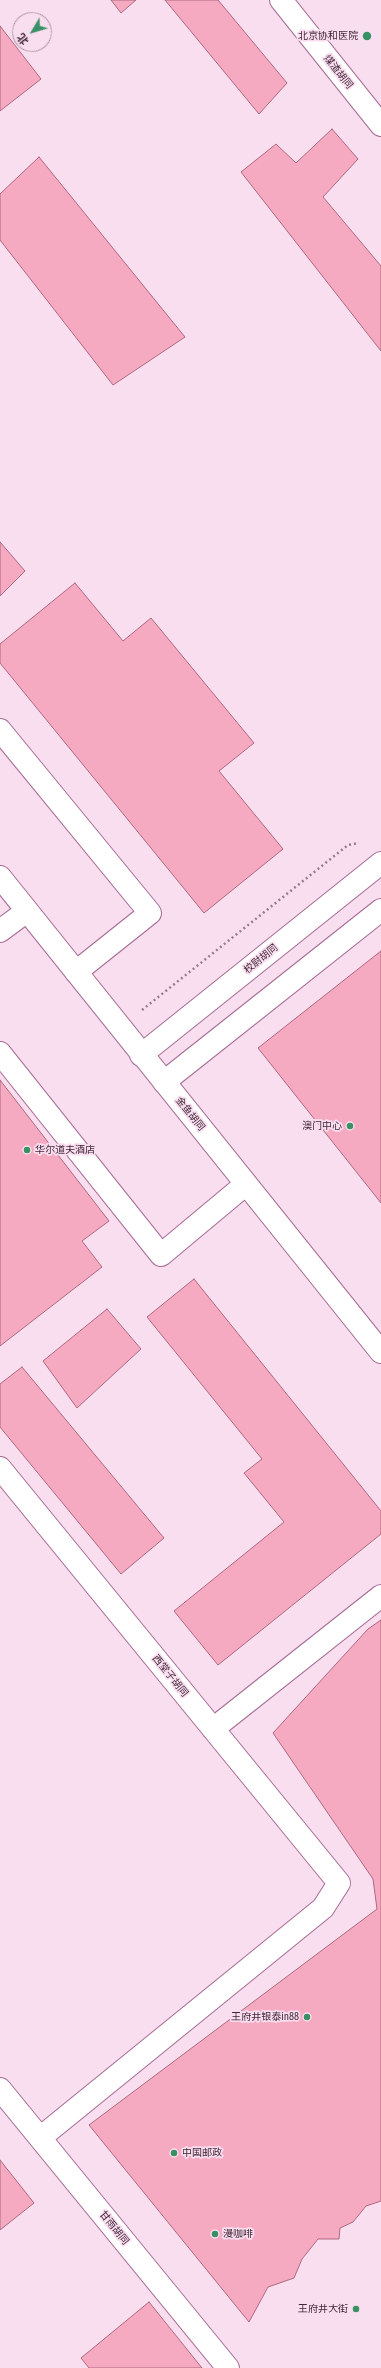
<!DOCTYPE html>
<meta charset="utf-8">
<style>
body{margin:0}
#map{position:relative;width:381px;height:2368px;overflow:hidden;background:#f9deef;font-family:"Fira Sans Condensed","Noto Sans SC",sans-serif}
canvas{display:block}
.north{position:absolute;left:12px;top:12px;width:40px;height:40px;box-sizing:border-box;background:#f9deef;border:1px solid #af95a6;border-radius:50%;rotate:232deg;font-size:11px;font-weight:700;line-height:16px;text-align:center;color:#402738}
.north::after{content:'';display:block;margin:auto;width:14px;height:18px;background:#389064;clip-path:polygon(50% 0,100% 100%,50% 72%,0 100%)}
</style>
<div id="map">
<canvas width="381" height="2368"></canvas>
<div class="north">北</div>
</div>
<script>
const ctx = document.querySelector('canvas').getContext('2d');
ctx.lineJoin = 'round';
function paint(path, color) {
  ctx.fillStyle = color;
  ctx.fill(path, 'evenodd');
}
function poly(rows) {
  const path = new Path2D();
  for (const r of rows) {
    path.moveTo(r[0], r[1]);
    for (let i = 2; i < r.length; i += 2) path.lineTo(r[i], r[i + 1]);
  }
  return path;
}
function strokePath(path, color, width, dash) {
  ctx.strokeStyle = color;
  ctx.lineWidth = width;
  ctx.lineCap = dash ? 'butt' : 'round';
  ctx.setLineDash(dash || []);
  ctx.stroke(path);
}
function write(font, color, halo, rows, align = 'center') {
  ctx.font = font + ' "Fira Sans Condensed","Noto Sans SC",sans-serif';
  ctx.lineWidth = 3.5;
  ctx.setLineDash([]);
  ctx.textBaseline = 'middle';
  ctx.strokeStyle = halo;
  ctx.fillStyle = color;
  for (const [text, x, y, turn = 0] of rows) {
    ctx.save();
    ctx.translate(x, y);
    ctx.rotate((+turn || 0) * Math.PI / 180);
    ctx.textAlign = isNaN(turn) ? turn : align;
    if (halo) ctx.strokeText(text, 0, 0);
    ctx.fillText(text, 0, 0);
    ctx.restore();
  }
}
const building = poly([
 [111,0,136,0,121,13,111,0],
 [165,0,218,0,287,83,259,114,165,0],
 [0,26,41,79,0,111,0,26],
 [332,129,358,159,323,197,381,266,381,351,241,172,276,144,296,163,332,129],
 [39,157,185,337,113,385,0,240,0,194,39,157],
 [0,542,25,571,0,596,0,542],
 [75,583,123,641,151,618,254,743,219,771,283,849,204,913,0,663,0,644,75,583],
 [381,951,381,1203,258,1048,381,951],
 [0,1080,109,1221,82,1241,102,1267,0,1346,0,1080],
 [194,1279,381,1511,381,1534,218,1665,174,1611,284,1522,244,1473,262,1459,147,1317,194,1279],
 [107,1309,141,1349,77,1408,43,1361,107,1309],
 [22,1367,164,1538,121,1574,0,1427,0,1384,22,1367],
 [381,1620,381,2201,366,2206,353,2222,340,2228,339,2239,318,2239,302,2259,294,2278,268,2287,249,2322,89,2125,377,1909,373,1879,273,1733,368,1629,381,1620],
 [0,2160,34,2203,0,2230,0,2160],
 [149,2302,202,2368,89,2368,81,2358,149,2302]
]);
paint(building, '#f5aac2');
strokePath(building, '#ad687f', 1);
const minor = poly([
 [281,0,381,125],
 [0,730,150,913,76,972],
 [0,931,27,911],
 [0,1053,161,1255,246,1184],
 [141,1055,381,863],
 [164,1082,381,910],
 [0,1468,339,1883,323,1908,40,2138],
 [213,1729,381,1596],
 [0,2089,228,2368]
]);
const major = poly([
 [0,877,381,1352]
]);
strokePath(minor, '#a66b94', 24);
strokePath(major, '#a66b94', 24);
strokePath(poly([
 [142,1010,348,845,359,843]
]), '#977d8e', 2.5, [2, 3]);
strokePath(minor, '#fff', 22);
strokePath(major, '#fff', 22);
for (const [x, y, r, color] of [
 [367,36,5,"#389064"],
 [350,1126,4,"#389064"],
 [27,1150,4,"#389064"],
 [307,2017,4,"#389064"],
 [174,2153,4,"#389064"],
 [215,2234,4,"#389064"],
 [356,2309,4,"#389064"]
]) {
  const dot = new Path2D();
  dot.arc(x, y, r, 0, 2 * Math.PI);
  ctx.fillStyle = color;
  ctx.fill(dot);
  strokePath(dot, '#f9deef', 1.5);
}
write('10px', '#402738', '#f9deef', [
 ["北京协和医院",358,36],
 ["澳门中心",342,1126],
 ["华尔道夫酒店",35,1150,"left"],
 ["王府井银泰in88",299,2017],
 ["中国邮政",182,2153,"left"],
 ["漫咖啡",223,2234,"left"],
 ["王府井大街",348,2309]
], 'right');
write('10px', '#402738', '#f9deef', [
 ["煤渣胡同",338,72,51],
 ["校尉胡同",261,959,-39],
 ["金鱼胡同",190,1114,51],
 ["西堂子胡同",170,1676,51],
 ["甘雨胡同",114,2228,51]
]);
</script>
